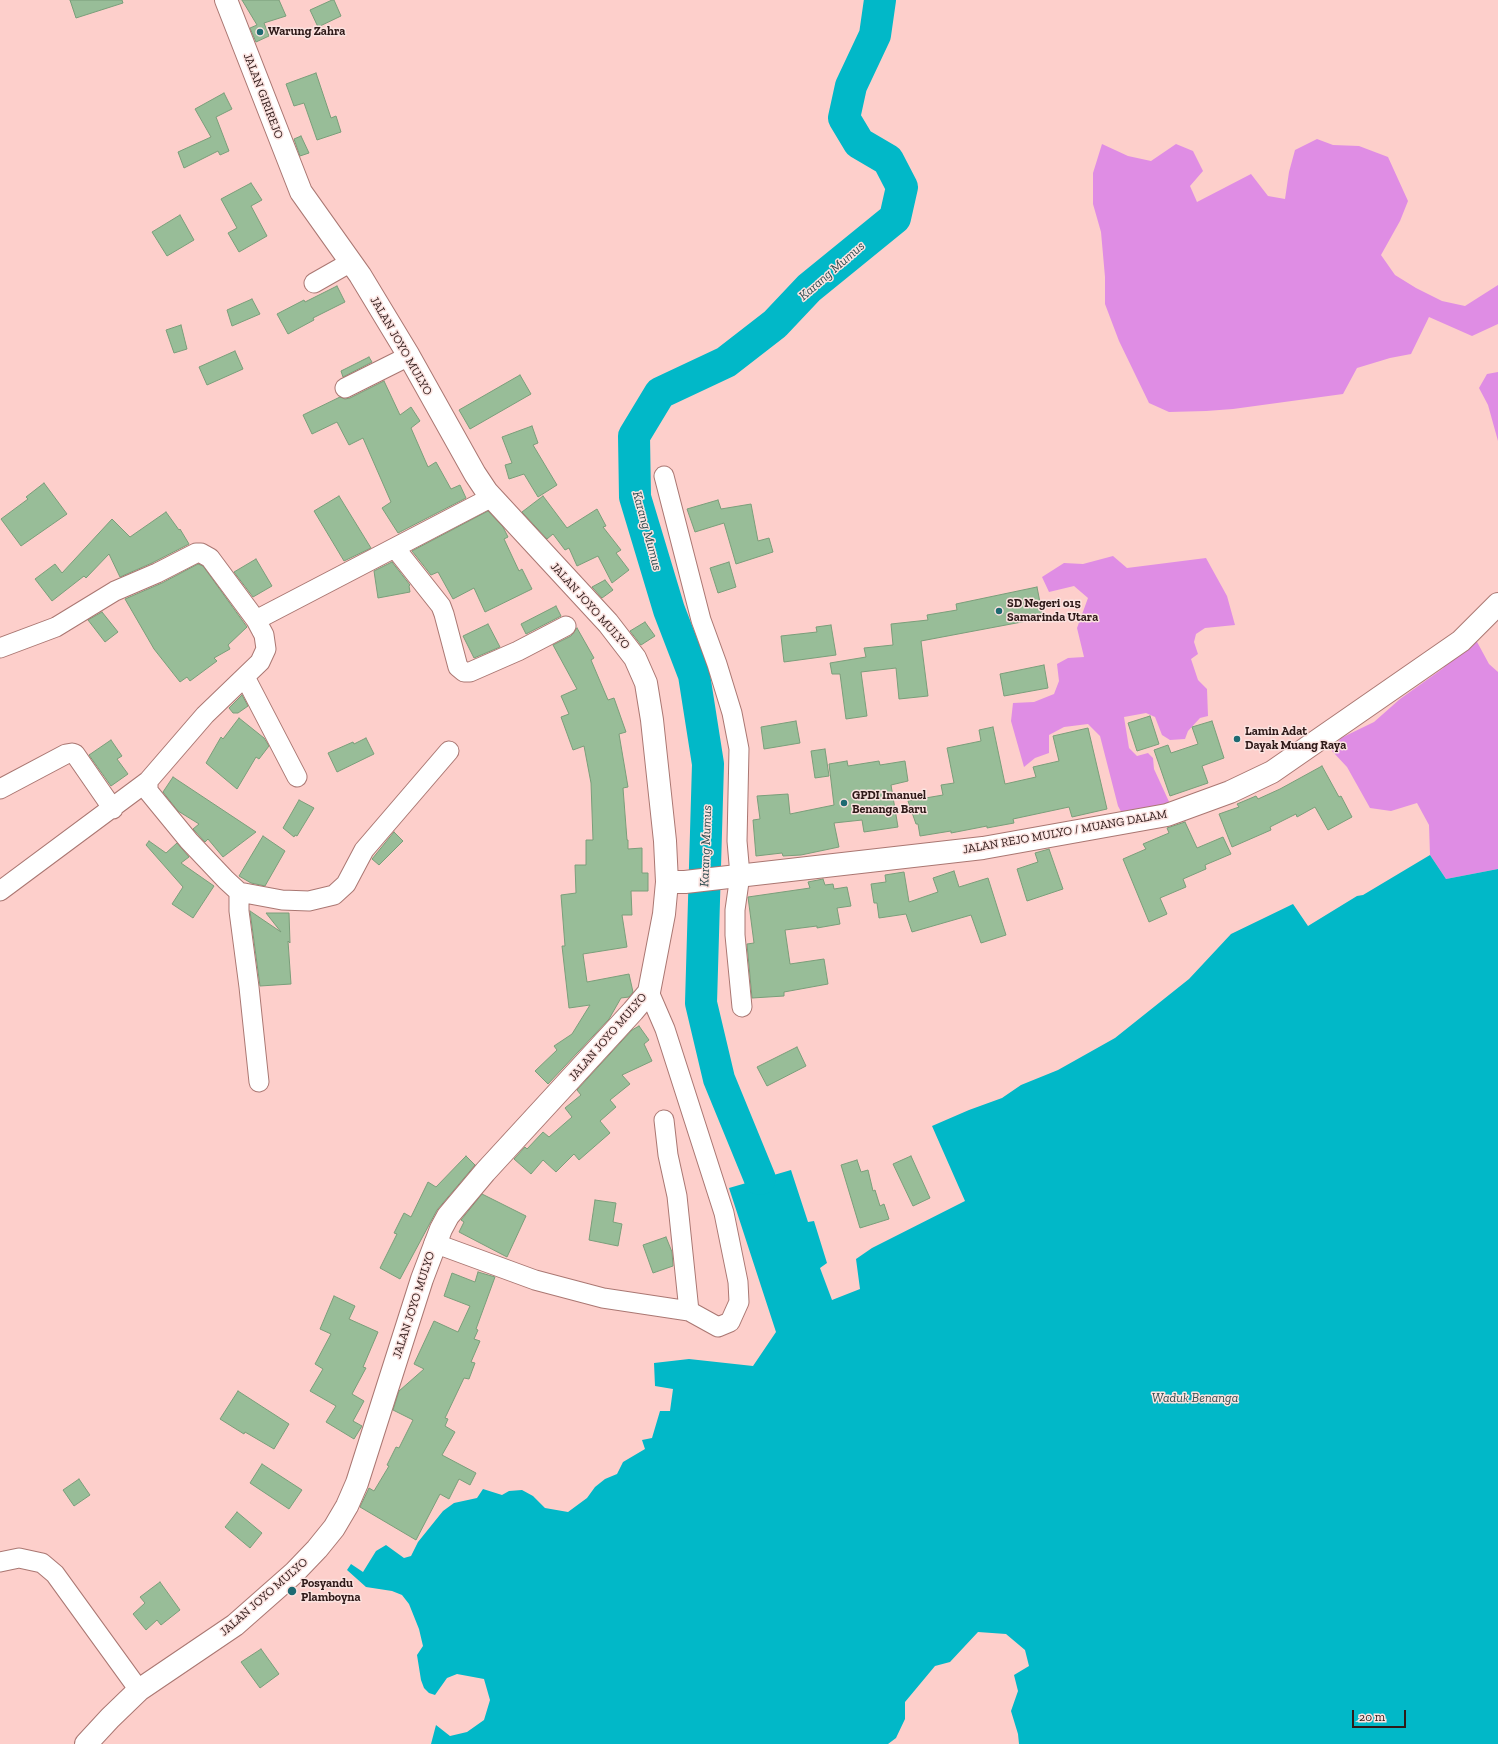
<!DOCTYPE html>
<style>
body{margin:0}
#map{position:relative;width:1498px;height:1744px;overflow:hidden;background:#fdcfcb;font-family:"Zilla Slab",serif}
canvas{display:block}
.scale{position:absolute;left:1352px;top:1710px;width:54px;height:18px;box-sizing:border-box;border:2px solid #2f1a19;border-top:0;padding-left:5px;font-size:12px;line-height:14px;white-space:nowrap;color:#2f1a19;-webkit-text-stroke:3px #fbe3e0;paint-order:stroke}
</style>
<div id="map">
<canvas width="1498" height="1744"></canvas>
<div class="scale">20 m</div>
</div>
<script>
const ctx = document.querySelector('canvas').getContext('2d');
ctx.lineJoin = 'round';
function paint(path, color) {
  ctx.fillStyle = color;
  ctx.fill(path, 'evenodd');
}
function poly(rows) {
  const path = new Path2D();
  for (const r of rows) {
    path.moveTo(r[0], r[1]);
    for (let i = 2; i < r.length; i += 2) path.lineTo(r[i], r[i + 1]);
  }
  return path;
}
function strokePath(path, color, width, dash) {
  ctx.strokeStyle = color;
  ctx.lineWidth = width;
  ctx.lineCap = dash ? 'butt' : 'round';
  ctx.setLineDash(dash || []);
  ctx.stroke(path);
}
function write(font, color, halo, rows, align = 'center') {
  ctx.font = font + ' "Zilla Slab",serif';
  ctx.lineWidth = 3;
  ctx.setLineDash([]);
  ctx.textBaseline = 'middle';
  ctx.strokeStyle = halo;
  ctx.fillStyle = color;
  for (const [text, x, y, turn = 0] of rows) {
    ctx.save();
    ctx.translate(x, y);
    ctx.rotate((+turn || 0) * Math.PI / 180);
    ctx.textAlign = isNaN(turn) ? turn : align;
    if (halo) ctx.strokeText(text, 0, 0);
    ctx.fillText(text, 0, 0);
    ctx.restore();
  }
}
paint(poly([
 [1317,139,1333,145,1359,146,1388,157,1408,201,1400,221,1381,255,1395,275,1416,288,1442,301,1465,306,1498,285,1498,324,1472,336,1429,317,1411,354,1390,358,1357,368,1343,394,1233,409,1206,411,1169,412,1149,403,1119,341,1105,304,1105,277,1101,232,1093,204,1093,173,1102,144,1128,156,1151,161,1176,144,1193,151,1203,171,1190,186,1197,202,1251,174,1268,196,1285,199,1289,172,1295,150],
 [1498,372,1498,441,1488,405,1479,388,1487,374],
 [1113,556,1127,568,1206,558,1227,596,1235,625,1205,628,1196,634,1194,642,1198,654,1191,659,1198,680,1207,689,1208,716,1200,718,1188,731,1185,739,1170,740,1162,735,1155,717,1146,713,1124,717,1129,748,1137,756,1148,753,1153,758,1154,769,1171,806,1124,817,1118,806,1100,736,1088,724,1064,727,1049,735,1049,753,1035,758,1024,767,1011,721,1013,703,1034,702,1054,694,1059,681,1057,664,1068,658,1084,657,1077,628,1088,598,1074,586,1049,592,1042,577,1064,563,1083,564],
 [1476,640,1489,664,1498,672,1498,869,1446,879,1430,855,1429,825,1417,803,1391,811,1370,808,1347,767,1332,751,1341,738,1374,722,1400,699,1442,669,1466,647]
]), '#df8de4');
paint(poly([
 [1430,855,1446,879,1498,869,1498,1744,1019,1744,1018,1734,1011,1711,1018,1691,1014,1675,1029,1666,1025,1650,1006,1634,978,1632,950,1662,935,1666,905,1702,905,1719,896,1738,888,1744,431,1744,436,1725,450,1736,467,1732,484,1720,490,1700,484,1679,457,1674,447,1678,435,1695,429,1693,424,1688,421,1680,417,1655,423,1646,419,1629,409,1604,402,1595,392,1591,366,1587,347,1570,351,1564,363,1572,376,1551,386,1545,404,1558,411,1556,418,1542,443,1511,454,1503,477,1498,483,1489,502,1495,509,1491,522,1490,533,1496,545,1508,568,1512,587,1498,595,1487,605,1479,617,1474,623,1462,645,1449,642,1440,652,1438,660,1411,670,1411,673,1389,655,1386,654,1363,689,1359,753,1366,776,1332,729,1188,791,1170,808,1222,814,1221,827,1263,820,1268,832,1300,860,1289,856,1259,872,1248,965,1201,932,1126,969,1110,1002,1098,1021,1085,1058,1070,1115,1038,1189,979,1231,934,1293,904,1308,926,1357,896,1363,895]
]), '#01b8c8');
strokePath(poly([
 [760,1179,719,1079,701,1003,708,764,694,675,669,610,635,497,634,436,660,393,726,362,775,324,809,288,895,218,902,187,888,160,859,143,844,118,851,86,875,35,880,0]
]), '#01b8c8', 32);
const building = poly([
 [70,0,122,0,123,3,76,18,70,0],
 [242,0,279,0,286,16,264,23,269,36,256,42,250,28,257,25,242,0],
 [332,0,334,0,341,16,318,27,310,10,332,0],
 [316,73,331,118,336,116,341,132,317,140,304,103,294,106,286,84,316,73],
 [224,93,232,109,216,117,229,151,220,155,218,151,184,168,178,152,211,137,195,109,224,93],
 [301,136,309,153,300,156,294,139,301,136],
 [251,183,262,200,251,206,267,236,239,252,228,233,237,228,221,199,251,183],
 [180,215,194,240,167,256,152,232,180,215],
 [337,286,345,302,313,318,314,320,288,334,277,314,304,300,305,302,337,286],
 [252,299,260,314,232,326,227,310,252,299],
 [181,325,187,349,174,353,166,330,181,325],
 [235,351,243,369,207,385,199,367,235,351],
 [369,357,372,362,343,377,341,371,369,357],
 [520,375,531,394,470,429,459,410,520,375],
 [384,381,400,415,411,407,420,421,411,428,428,467,436,462,451,489,460,485,466,498,398,533,382,508,391,502,363,438,349,445,337,422,312,434,303,415,340,397,345,399,350,398,384,381],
 [532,426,538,443,533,445,557,485,538,497,524,474,509,479,505,465,512,463,502,437,532,426],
 [44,483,67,514,21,546,1,519,28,499,26,497,44,483],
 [339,496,371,548,344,561,314,511,339,496],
 [543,496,567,528,597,509,606,526,603,527,621,550,616,553,629,570,612,583,598,556,577,566,569,548,565,550,553,534,547,539,522,512,543,496],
 [718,500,721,509,751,504,758,541,769,538,773,552,736,564,724,523,695,532,687,509,718,500],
 [488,511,503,527,508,537,504,539,519,571,522,569,532,589,485,612,474,588,453,599,438,572,431,575,412,551,488,511],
 [166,512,179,530,180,529,189,544,152,563,120,577,109,554,86,578,84,576,52,601,35,579,55,564,62,573,112,519,130,537,166,512],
 [256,559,272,586,253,597,234,572,256,559],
 [392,562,410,585,409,586,410,592,378,598,374,571,392,562],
 [729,562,736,587,718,593,710,568,729,562],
 [198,564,203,566,247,627,228,645,230,649,214,658,217,661,190,681,187,677,180,682,154,649,125,599,162,583,198,564],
 [605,580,613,590,602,598,592,587,605,580],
 [1037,587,1043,618,921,641,928,696,899,699,896,668,861,672,867,716,846,719,840,674,832,674,830,663,866,657,864,648,893,645,891,624,928,620,927,615,957,610,956,604,1037,587],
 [556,606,561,616,526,634,521,624,556,606],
 [102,612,118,632,105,642,88,620,102,612],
 [645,622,655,636,641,645,630,631,645,622],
 [488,624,500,647,474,658,463,636,488,624],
 [831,625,836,655,784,662,781,636,817,632,816,627,831,625],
 [577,628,594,658,591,660,608,700,614,698,626,732,619,734,628,787,623,788,627,840,628,840,628,849,642,848,642,873,648,873,648,891,631,891,632,915,622,915,627,947,583,954,587,982,629,974,633,992,629,997,621,998,609,1019,548,1084,535,1071,557,1050,554,1046,572,1034,590,1005,569,1008,562,946,565,946,561,895,576,893,575,865,586,865,586,840,593,840,591,783,584,746,573,750,561,717,569,714,561,696,577,689,553,645,571,636,577,628],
 [1044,665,1048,688,1004,696,1000,674,1044,665],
 [242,695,248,706,238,713,233,713,229,708,242,695],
 [1150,716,1159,744,1137,751,1128,723,1150,716],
 [239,718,264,738,269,746,259,759,256,757,237,789,206,763,221,737,223,739,239,718],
 [796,721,800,743,764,749,761,727,796,721],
 [1212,721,1224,758,1202,766,1208,783,1170,796,1154,750,1168,745,1171,753,1198,744,1192,727,1212,721],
 [993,727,1005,784,1036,777,1033,767,1059,761,1053,736,1088,728,1107,809,1072,817,1069,807,1013,819,1014,823,987,828,987,826,951,833,951,831,920,836,918,824,916,824,908,801,943,795,941,785,954,783,947,748,981,741,979,730,993,727],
 [366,738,374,754,337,772,328,753,353,742,354,744,366,738],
 [111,740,122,756,117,759,128,774,111,786,89,755,111,740],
 [825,749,829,776,815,778,811,751,825,749],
 [847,761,848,766,879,761,880,765,905,761,908,781,891,785,898,827,864,832,862,820,834,823,839,847,801,855,783,856,782,853,756,856,753,820,760,819,757,796,788,794,790,814,834,805,829,764,847,761],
 [1322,766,1339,797,1341,796,1352,817,1328,830,1315,807,1297,817,1296,814,1270,827,1271,830,1232,847,1219,814,1239,807,1237,804,1256,796,1258,799,1280,789,1322,766],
 [173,777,256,832,223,857,208,839,205,842,193,829,199,824,178,811,163,792,173,777],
 [299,800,314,808,297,836,295,835,294,837,283,828,299,800],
 [1185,822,1197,848,1223,837,1231,854,1205,865,1206,869,1183,879,1186,887,1160,898,1167,914,1149,922,1123,859,1146,849,1143,844,1169,833,1167,828,1185,822],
 [394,832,403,841,379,865,372,859,394,832],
 [263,836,285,851,265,886,251,883,239,876,263,836],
 [149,841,166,853,177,843,189,857,181,863,214,886,193,918,172,904,183,887,146,845,149,841],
 [1049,849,1063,889,1027,901,1017,869,1038,862,1035,853,1049,849],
 [954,871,959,887,988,878,1006,935,981,943,971,915,912,932,906,914,879,918,877,903,874,903,871,884,886,882,885,875,904,872,909,902,938,892,933,878,954,871],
 [823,879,825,885,833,884,834,889,847,887,851,906,837,908,840,924,817,928,817,926,785,930,790,964,824,959,828,984,784,992,784,996,752,998,747,944,754,943,748,897,810,888,808,882,823,879],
 [250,911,281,932,266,913,289,913,290,943,288,941,291,984,260,986,250,911],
 [639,1026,649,1040,644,1044,652,1061,622,1075,630,1084,610,1100,616,1107,600,1121,610,1133,579,1160,574,1154,556,1172,543,1160,531,1174,514,1159,525,1147,527,1149,543,1132,549,1137,572,1117,565,1108,581,1095,577,1090,632,1030,639,1026],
 [797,1047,806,1066,767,1086,757,1067,797,1047],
 [466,1156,475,1165,437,1210,400,1279,380,1268,397,1234,394,1233,404,1213,411,1217,428,1182,436,1187,466,1156],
 [911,1156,930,1198,913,1206,893,1164,911,1156],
 [857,1160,861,1172,868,1170,873,1191,875,1190,880,1206,884,1204,889,1219,860,1228,841,1165,857,1160],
 [482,1194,526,1216,507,1257,459,1232,464,1222,461,1220,482,1194],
 [595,1200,616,1203,613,1222,622,1224,618,1246,589,1240,595,1200],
 [666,1237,672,1252,673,1266,653,1273,643,1245,666,1237],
 [478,1272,495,1277,476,1329,478,1330,474,1339,480,1341,471,1362,475,1363,469,1379,464,1378,445,1418,448,1419,445,1426,455,1432,442,1455,476,1473,470,1485,459,1479,449,1499,440,1494,416,1540,360,1507,369,1488,374,1491,389,1466,387,1465,396,1447,399,1448,413,1420,393,1410,399,1391,424,1369,414,1364,434,1321,458,1332,470,1306,444,1296,452,1273,475,1282,478,1272],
 [334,1296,355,1306,349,1319,378,1332,363,1367,366,1368,352,1394,364,1401,353,1421,362,1426,354,1439,326,1422,336,1406,310,1391,323,1369,315,1364,331,1334,320,1329,334,1296],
 [238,1391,289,1424,274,1449,245,1432,244,1434,220,1419,238,1391],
 [262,1464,302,1490,289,1509,250,1483,262,1464],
 [79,1479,90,1495,74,1506,63,1490,79,1479],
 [237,1512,262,1533,250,1548,225,1527,237,1512],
 [160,1582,180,1610,161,1625,157,1620,146,1630,133,1614,145,1603,140,1597,160,1582],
 [261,1649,279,1674,260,1688,241,1662,261,1649]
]);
paint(building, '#98bd98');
strokePath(building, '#7a9e7a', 1);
const street = poly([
 [314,283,351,262],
 [345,388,409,356],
 [664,476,701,620,717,664,732,713,739,749,737,841,740,875,735,910,735,935,742,1007],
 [395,548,441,606,444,614,458,667,464,672,470,672,518,651,566,626],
 [0,648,56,627,115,591,157,573,196,553,201,553,210,558,256,620],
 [245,677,297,777],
 [449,751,364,850,346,884,334,895,309,901,282,900,239,892,226,880,189,841,148,791,148,781,205,715,260,662,266,649,264,635,256,620,492,497],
 [0,789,66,754,72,753,75,754,113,809],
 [0,891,148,781],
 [239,892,239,911,249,987,259,1082],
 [664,1120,668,1155,677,1196,689,1311],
 [434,1243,535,1280,603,1298,689,1311,718,1327,730,1322,739,1302,738,1282,724,1213,665,1029,649,992],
 [0,1562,19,1558,42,1563,55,1574,139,1690]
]);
const secondary = poly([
 [667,882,685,882,983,848,1167,815,1230,792,1272,772,1461,641,1498,604],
 [86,1744,110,1718,139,1690,235,1625,294,1573,317,1549,334,1528,347,1506,357,1483,422,1279,441,1229,448,1216,485,1172,633,1011,649,992,664,914,667,882,665,841,652,720,646,683,635,658,608,623,487,492,475,474,409,356,360,275,301,192,226,0]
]);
strokePath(street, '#aa7772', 21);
strokePath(secondary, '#aa7772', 24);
strokePath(street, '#fff', 19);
strokePath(secondary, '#fff', 22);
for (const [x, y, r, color] of [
 [260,32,4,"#1e6a72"],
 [999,611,4,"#1e6a72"],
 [1237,739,4,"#1e6a72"],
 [844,803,4,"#1e6a72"],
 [292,1591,5,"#1e6a72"]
]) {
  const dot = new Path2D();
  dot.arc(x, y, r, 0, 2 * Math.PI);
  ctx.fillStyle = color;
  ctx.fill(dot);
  strokePath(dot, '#fbe3e0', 1.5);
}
write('bold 12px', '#2f1a19', '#fbe3e0', [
 ["Warung Zahra",268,32],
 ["SD Negeri 015",1007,604],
 ["Samarinda Utara",1007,618],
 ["Lamin Adat",1245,732],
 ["Dayak Muang Raya",1245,746],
 ["GPDI Imanuel",852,796],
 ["Benanga Baru",852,810],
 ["Posyandu",301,1584],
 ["Plamboyna",301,1598]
], 'left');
write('12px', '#2f1a19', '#fbe3e0', [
 ["JALAN GIRIREJO",263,96,69],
 ["JALAN JOYO MULYO",401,346,60],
 ["JALAN JOYO MULYO",590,606,48],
 ["JALAN REJO MULYO / MUANG DALAM",1065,832,-10],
 ["JALAN JOYO MULYO",608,1037,-49],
 ["JALAN JOYO MULYO",414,1305,-72],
 ["JALAN JOYO MULYO",264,1597,-41]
]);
write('italic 13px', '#2f4d51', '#fbe3e0', [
 ["Karang Mumus",832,271,-41],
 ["Karang Mumus",647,531,75],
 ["Karang Mumus",706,846,-88],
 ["Waduk Benanga",1195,1398]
]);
</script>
